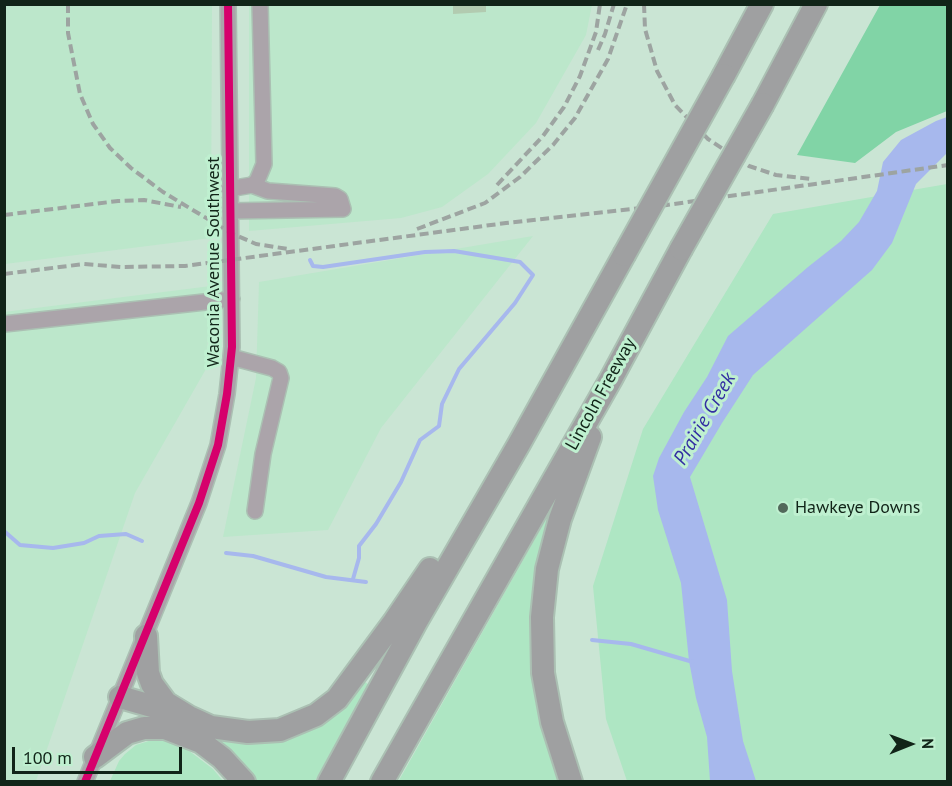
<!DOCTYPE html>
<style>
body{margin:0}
#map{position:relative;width:952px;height:786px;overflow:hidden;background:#cae5d4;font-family:"PT Sans",sans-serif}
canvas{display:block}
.frame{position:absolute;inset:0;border:6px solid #112418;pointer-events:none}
.north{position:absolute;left:880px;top:714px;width:60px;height:60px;-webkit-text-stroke:4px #bff0d0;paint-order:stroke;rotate:89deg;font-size:16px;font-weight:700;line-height:24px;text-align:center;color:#112418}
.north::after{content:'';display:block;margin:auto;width:21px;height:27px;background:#112418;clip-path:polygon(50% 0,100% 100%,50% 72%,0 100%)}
.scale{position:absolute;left:12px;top:747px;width:170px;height:27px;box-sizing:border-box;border:3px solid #112418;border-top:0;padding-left:8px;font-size:18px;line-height:21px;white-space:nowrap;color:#112418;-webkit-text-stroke:4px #bff0d0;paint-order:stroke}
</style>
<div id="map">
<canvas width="952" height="786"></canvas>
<div class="frame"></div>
<div class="north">N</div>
<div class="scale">100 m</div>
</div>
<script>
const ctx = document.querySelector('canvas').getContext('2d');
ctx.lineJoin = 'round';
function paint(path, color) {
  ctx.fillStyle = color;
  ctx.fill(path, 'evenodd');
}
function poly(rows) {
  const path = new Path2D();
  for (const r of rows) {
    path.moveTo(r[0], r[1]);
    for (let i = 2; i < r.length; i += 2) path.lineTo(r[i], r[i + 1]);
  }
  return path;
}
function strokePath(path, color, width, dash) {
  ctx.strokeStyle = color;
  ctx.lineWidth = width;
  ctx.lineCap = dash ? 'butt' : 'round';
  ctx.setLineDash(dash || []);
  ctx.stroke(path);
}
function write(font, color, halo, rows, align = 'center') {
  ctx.font = font + ' "PT Sans",sans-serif';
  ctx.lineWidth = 6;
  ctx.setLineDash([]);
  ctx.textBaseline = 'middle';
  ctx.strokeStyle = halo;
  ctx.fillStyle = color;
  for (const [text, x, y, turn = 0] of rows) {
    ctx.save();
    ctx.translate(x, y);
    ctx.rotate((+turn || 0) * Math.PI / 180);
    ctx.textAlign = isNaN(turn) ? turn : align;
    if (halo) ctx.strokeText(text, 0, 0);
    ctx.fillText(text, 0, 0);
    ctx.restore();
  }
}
paint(poly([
 [4,5,212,5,211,238,5,264],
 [249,5,592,5,586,35,536,123,488,174,442,207,401,218,249,231],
 [533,236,381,428,328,530,223,537,256,378,259,282],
 [211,286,206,369,135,493,36,781,5,781,4,312]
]), '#bce7cb');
paint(poly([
 [947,184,947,781,627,781,606,719,593,586,643,429,773,214],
 [550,512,552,513,538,567,561,781,398,782],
 [365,682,369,685,315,781,255,781,250,772,235,755,208,735,222,739,350,700],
 [155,739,170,742,188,750,213,769,223,781,110,781,119,761,125,754,136,745]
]), '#aee6c3');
paint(poly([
 [880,5,947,5,947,111,896,132,855,163,797,155]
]), '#81d4a6');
paint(poly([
 [947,117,947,153,916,184,892,243,872,270,753,375,722,423,690,477,727,600,732,671,743,741,756,781,710,781,707,737,696,698,689,661,681,583,658,510,653,476,659,458,684,412,707,377,728,336,808,267,841,241,859,222,877,191,883,162,901,140,936,121]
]), '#a7b8ed');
strokePath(poly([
 [310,260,313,266,323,267,425,252,454,251,520,262,533,275,515,303,459,369,442,404,439,426,420,440,401,482,376,524,359,546,359,558,353,579],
 [4,531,20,545,53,548,84,543,99,536,126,534,142,541],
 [226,553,253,556,326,577,366,582],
 [592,640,631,644,693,662]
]), '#a7b8ed', 4);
paint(poly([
 [453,4,486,4,486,12,453,14]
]), '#b2cbb0');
const minor = poly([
 [252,185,257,181,264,164,260,4],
 [229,189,252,185,268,191,335,196,340,199,343,209,230,211],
 [4,324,232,299],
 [231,357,272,368,279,372,281,378,263,454,255,511],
 [85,782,199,503,218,445,227,394,232,347,228,4]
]);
const highway = poly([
 [724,75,762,4],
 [763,104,816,4],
 [146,636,148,673,152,684,166,703,189,717,211,727,248,732,280,730,316,715,337,699,394,622,430,569],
 [120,697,176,713],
 [95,757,127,733,144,728,165,728,201,742,222,758,244,782],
 [329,782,416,622,519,444,624,255],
 [382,782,611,379,681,249],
 [571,782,552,722,543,673,542,617,547,569,560,519,590,437]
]);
strokePath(minor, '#abc0b3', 18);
strokePath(highway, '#abc0b3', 26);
strokePath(minor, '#aba4aa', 15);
strokePath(highway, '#9fa0a1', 22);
strokePath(poly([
 [68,4,68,33,80,94,93,124,110,148,131,168,163,192,231,233,256,244,288,249],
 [644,4,645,29,657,71,675,105,708,139,749,166,776,175,812,179],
 [598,50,605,34,614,4],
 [497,185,543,136,564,107,580,76,596,32,600,4],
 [4,215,118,201,144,200,181,207],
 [417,229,485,203,520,177,553,145,575,118,608,59,627,4],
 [4,274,84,264,121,267,185,266,506,223,667,205,948,165]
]), '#9da4a1', 4, [9, 4.5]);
const highwayBridge = poly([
 [681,249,763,104],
 [624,255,724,75]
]);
strokePath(highwayBridge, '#abc0b3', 26, []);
strokePath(highwayBridge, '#9fa0a1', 22);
strokePath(poly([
 [85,782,199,503,218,445,227,394,232,347,228,4]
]), '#d6006c', 8);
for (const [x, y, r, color] of [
 [783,508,6,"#52685a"]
]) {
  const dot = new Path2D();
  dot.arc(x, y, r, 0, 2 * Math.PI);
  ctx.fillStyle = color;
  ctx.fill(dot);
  strokePath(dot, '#bff0d0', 2);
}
write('18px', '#112418', '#bff0d0', [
 ["Waconia Avenue Southwest",214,262,-90],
 ["Lincoln Freeway",601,394,-61]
]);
write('18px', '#112418', '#bff0d0', [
 ["Hawkeye Downs",795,508]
], 'left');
write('italic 20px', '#332ea2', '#bff0d0', [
 ["Prairie Creek",705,419,-60]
]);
</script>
